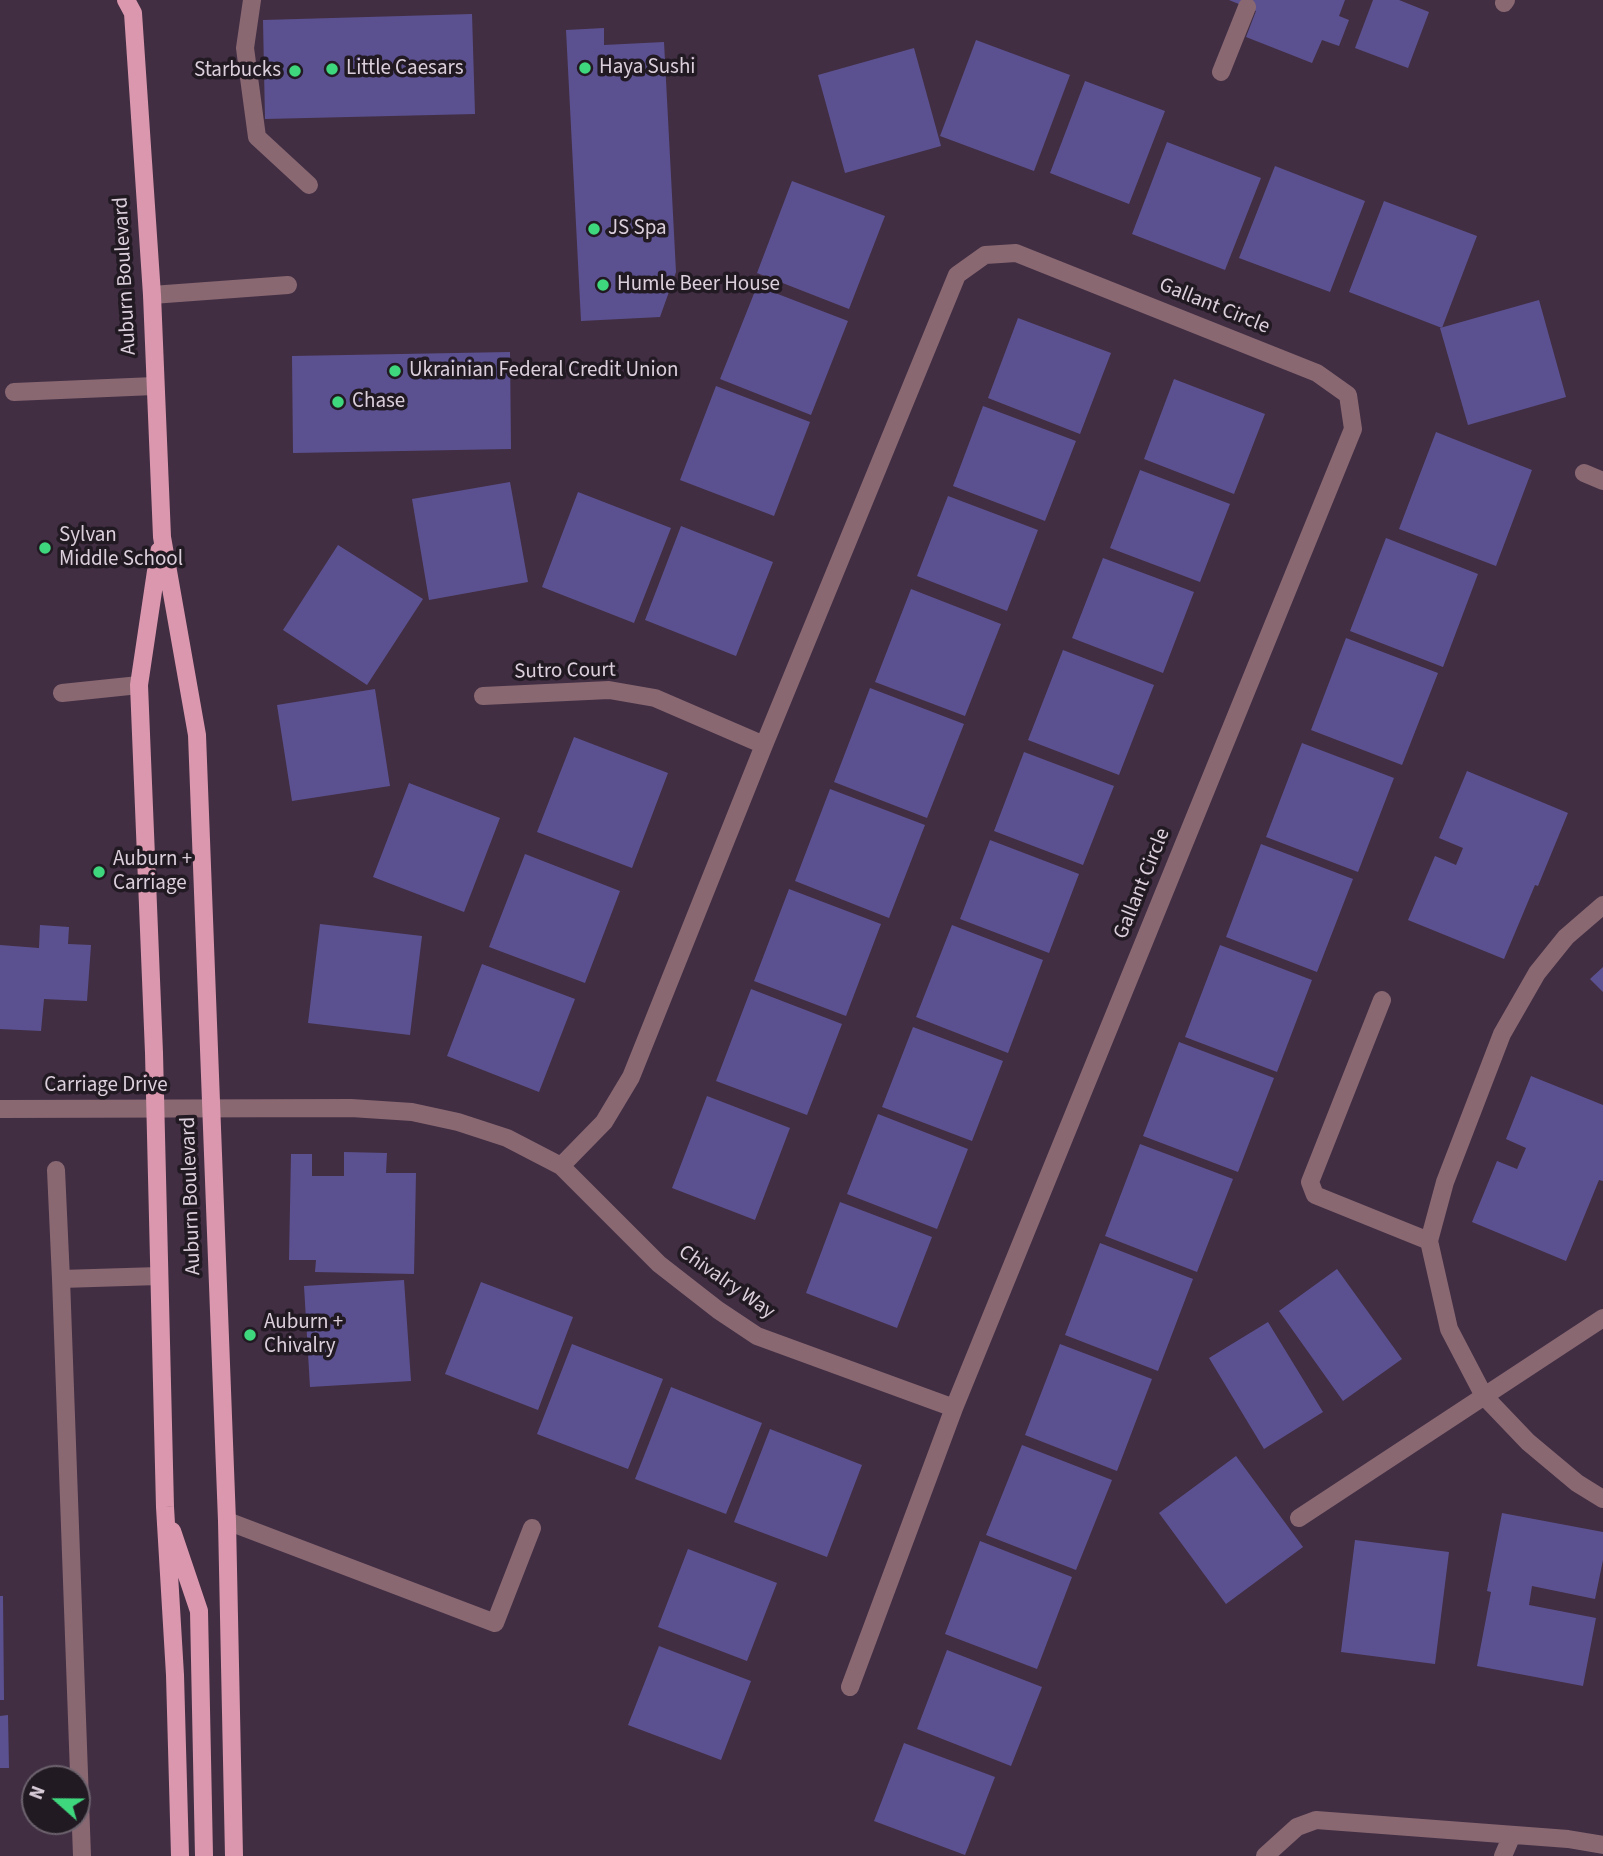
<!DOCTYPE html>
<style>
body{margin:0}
#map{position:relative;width:1603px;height:1856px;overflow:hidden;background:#412e43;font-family:"Source Sans 3",sans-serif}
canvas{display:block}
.north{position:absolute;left:21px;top:1765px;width:70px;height:70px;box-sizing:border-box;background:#221a23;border:2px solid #6c626d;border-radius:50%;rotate:291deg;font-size:19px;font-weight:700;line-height:28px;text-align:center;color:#dbcfdc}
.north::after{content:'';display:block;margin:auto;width:24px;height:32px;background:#3fd77d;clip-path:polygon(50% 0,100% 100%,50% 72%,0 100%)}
</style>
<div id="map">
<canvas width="1603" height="1856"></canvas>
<div class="north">N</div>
</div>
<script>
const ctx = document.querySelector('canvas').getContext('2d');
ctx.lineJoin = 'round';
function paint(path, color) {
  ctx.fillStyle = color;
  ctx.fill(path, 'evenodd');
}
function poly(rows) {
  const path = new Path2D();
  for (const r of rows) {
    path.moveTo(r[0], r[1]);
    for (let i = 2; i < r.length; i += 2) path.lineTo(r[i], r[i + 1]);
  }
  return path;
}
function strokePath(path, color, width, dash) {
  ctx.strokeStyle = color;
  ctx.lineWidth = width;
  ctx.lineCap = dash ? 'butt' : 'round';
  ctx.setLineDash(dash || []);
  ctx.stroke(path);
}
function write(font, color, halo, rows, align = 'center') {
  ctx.font = font + ' "Source Sans 3",sans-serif';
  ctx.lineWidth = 7;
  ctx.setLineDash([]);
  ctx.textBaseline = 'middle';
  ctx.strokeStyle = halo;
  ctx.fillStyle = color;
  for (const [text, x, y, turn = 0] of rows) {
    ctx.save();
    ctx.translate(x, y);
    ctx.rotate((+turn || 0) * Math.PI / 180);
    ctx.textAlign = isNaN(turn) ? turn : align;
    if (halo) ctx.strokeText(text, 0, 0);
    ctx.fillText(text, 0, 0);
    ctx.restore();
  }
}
paint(poly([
 [1229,0,1345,0,1339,16,1349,20,1339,46,1322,40,1312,63,1246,37,1256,11],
 [1373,0,1399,0,1429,12,1408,68,1355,48],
 [472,14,475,114,265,119,263,20],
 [604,28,604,45,664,42,676,272,660,317,581,321,566,30],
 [976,40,1070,75,1034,171,940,136],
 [914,48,941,146,845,173,818,75],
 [1085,81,1165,111,1129,204,1050,173],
 [1167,142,1261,178,1225,270,1132,234],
 [1275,166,1365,201,1330,292,1239,258],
 [792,181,885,216,849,309,757,273],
 [1384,201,1477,236,1442,328,1349,292],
 [757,286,848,321,811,415,720,379],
 [1539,300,1566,397,1468,425,1440,328],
 [1018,318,1111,353,1080,434,988,398],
 [510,352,511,449,293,453,292,356],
 [1174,379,1265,414,1234,494,1144,459],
 [716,386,810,422,774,516,680,480],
 [983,406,1076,441,1045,521,953,486],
 [1436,432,1532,470,1496,566,1399,529],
 [1140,470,1230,504,1200,582,1110,548],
 [510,482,528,582,429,600,412,499],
 [578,492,671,528,634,623,542,587],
 [948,496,1038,530,1007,611,917,576],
 [681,526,773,562,736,656,645,620],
 [1386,538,1478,574,1443,667,1350,631],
 [338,545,423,599,367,685,283,630],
 [1103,558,1194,592,1163,673,1072,638],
 [911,589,1001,624,965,716,875,682],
 [1346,638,1438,673,1402,765,1311,730],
 [1063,650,1154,685,1119,775,1028,740],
 [870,688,964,724,927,818,834,782],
 [375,689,390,786,292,801,277,705],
 [574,737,668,773,632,868,537,832],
 [1302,743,1394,778,1358,872,1266,837],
 [1024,752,1114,786,1083,865,994,831],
 [1467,771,1568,813,1538,886,1535,885,1504,959,1408,920,1435,856,1456,865,1463,848,1439,838],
 [409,783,500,818,464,912,373,877],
 [830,789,925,825,889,918,795,881],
 [990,840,1079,874,1049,953,960,919],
 [1261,844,1353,879,1317,972,1226,937],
 [525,854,620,891,585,983,489,947],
 [789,889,881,924,846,1016,754,981],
 [320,924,422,936,410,1035,308,1023],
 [40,925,69,927,68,944,91,945,87,1001,44,999,41,1031,0,1029,0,945,39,948],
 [952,925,1043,960,1008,1053,916,1017],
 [1220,945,1312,980,1277,1072,1185,1037],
 [482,964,575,999,539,1092,447,1056],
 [1603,967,1603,992,1590,979],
 [751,989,842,1024,807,1115,716,1081],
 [913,1027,1003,1061,972,1141,882,1107],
 [1179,1042,1274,1078,1238,1172,1143,1136],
 [1531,1076,1603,1105,1603,1181,1599,1180,1566,1261,1472,1222,1497,1161,1517,1169,1526,1148,1506,1139],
 [707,1096,790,1128,755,1220,672,1188],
 [878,1114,968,1149,937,1229,847,1194],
 [1140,1144,1233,1179,1197,1272,1105,1236],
 [344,1152,387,1153,386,1173,416,1173,414,1274,315,1272,316,1260,289,1260,291,1154,312,1154,312,1176,344,1176],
 [840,1202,932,1237,897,1328,806,1293],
 [1100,1243,1193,1279,1158,1371,1065,1335],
 [1337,1269,1402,1359,1343,1401,1279,1311],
 [404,1280,411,1381,310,1387,304,1286],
 [481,1282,573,1317,538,1410,445,1374],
 [1268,1322,1323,1412,1264,1449,1209,1358],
 [572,1344,663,1379,628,1469,537,1434],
 [1060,1344,1152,1379,1117,1471,1025,1435],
 [671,1387,762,1423,726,1514,635,1479],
 [770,1429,862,1465,827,1557,734,1522],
 [1022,1445,1112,1480,1076,1570,986,1535],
 [1236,1456,1303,1547,1226,1604,1159,1513],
 [1502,1513,1603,1532,1603,1560,1595,1599,1532,1586,1529,1605,1596,1618,1583,1686,1477,1666,1491,1592,1487,1591],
 [1355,1540,1449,1552,1435,1664,1341,1652],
 [980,1541,1072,1577,1037,1669,945,1634],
 [688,1549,777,1583,747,1661,658,1627],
 [0,1596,3,1596,4,1700,0,1700],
 [659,1646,751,1681,721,1760,628,1725],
 [947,1650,1042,1687,1011,1766,917,1729],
 [8,1715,9,1768,0,1768,0,1716],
 [904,1743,995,1777,965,1855,874,1821]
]), '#5c5190');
strokePath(poly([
 [252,0,245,48,257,137,309,185],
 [1504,3,1506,0],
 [1221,72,1247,7],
 [152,295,288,285],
 [14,392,154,386],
 [1584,473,1603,481],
 [62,693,139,685],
 [483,696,609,690,655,698,764,745],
 [1603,905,1566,937,1537,973,1502,1034,1445,1182,1429,1241,1449,1329,1484,1396,1528,1442,1577,1483,1603,1499],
 [1382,1000,1310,1182,1315,1195,1429,1241],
 [0,1109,351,1108,412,1112,458,1122,507,1138,561,1166,659,1264,718,1310,757,1336,954,1408],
 [561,1166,604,1122,631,1077,764,745,957,275,985,255,1016,253,1317,373,1348,395,1353,429,954,1408,850,1687],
 [56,1170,61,1279,82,1856],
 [61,1279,159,1276],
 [1299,1518,1603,1318],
 [227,1521,495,1623,532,1528],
 [1265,1856,1297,1827,1316,1820,1568,1839,1603,1845],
 [1503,1856,1512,1835]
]), '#896872', 18);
strokePath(poly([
 [126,0,133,13,152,295,162,537,197,735,227,1521,234,1856],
 [159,551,139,685,154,1053,165,1507,175,1675,180,1856],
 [172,1531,199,1611,204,1856]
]), '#db97ad', 18);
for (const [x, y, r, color] of [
 [585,68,7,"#3fd77d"],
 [332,69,7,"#3fd77d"],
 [295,71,7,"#3fd77d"],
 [594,229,7,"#3fd77d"],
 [603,285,7,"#3fd77d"],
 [395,371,7,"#3fd77d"],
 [338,402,7,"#3fd77d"],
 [45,548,7,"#3fd77d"],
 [99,872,7,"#3fd77d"],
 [250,1335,7,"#3fd77d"]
]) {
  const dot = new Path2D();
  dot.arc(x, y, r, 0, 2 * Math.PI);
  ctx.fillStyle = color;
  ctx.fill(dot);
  strokePath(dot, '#221a23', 2.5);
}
write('21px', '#dbcfdc', '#221a23', [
 ["Haya Sushi",599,68],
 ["Little Caesars",346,69],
 ["Starbucks",281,71,"right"],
 ["JS Spa",608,229],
 ["Humle Beer House",617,285],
 ["Ukrainian Federal Credit Union",409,371],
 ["Chase",352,402],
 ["Sylvan",59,536],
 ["Middle School",59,560],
 ["Auburn +",113,860],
 ["Carriage",113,884],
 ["Auburn +",264,1323],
 ["Chivalry",264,1347]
], 'left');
write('21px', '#dbcfdc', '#221a23', [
 ["Auburn Boulevard",126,276,-93],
 ["Gallant Circle",1214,307,22],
 ["Sutro Court",565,672,-1],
 ["Gallant Circle",1143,884,-68],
 ["Carriage Drive",106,1086],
 ["Auburn Boulevard",192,1196,-92],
 ["Chivalry Way",726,1283,35]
]);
</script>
